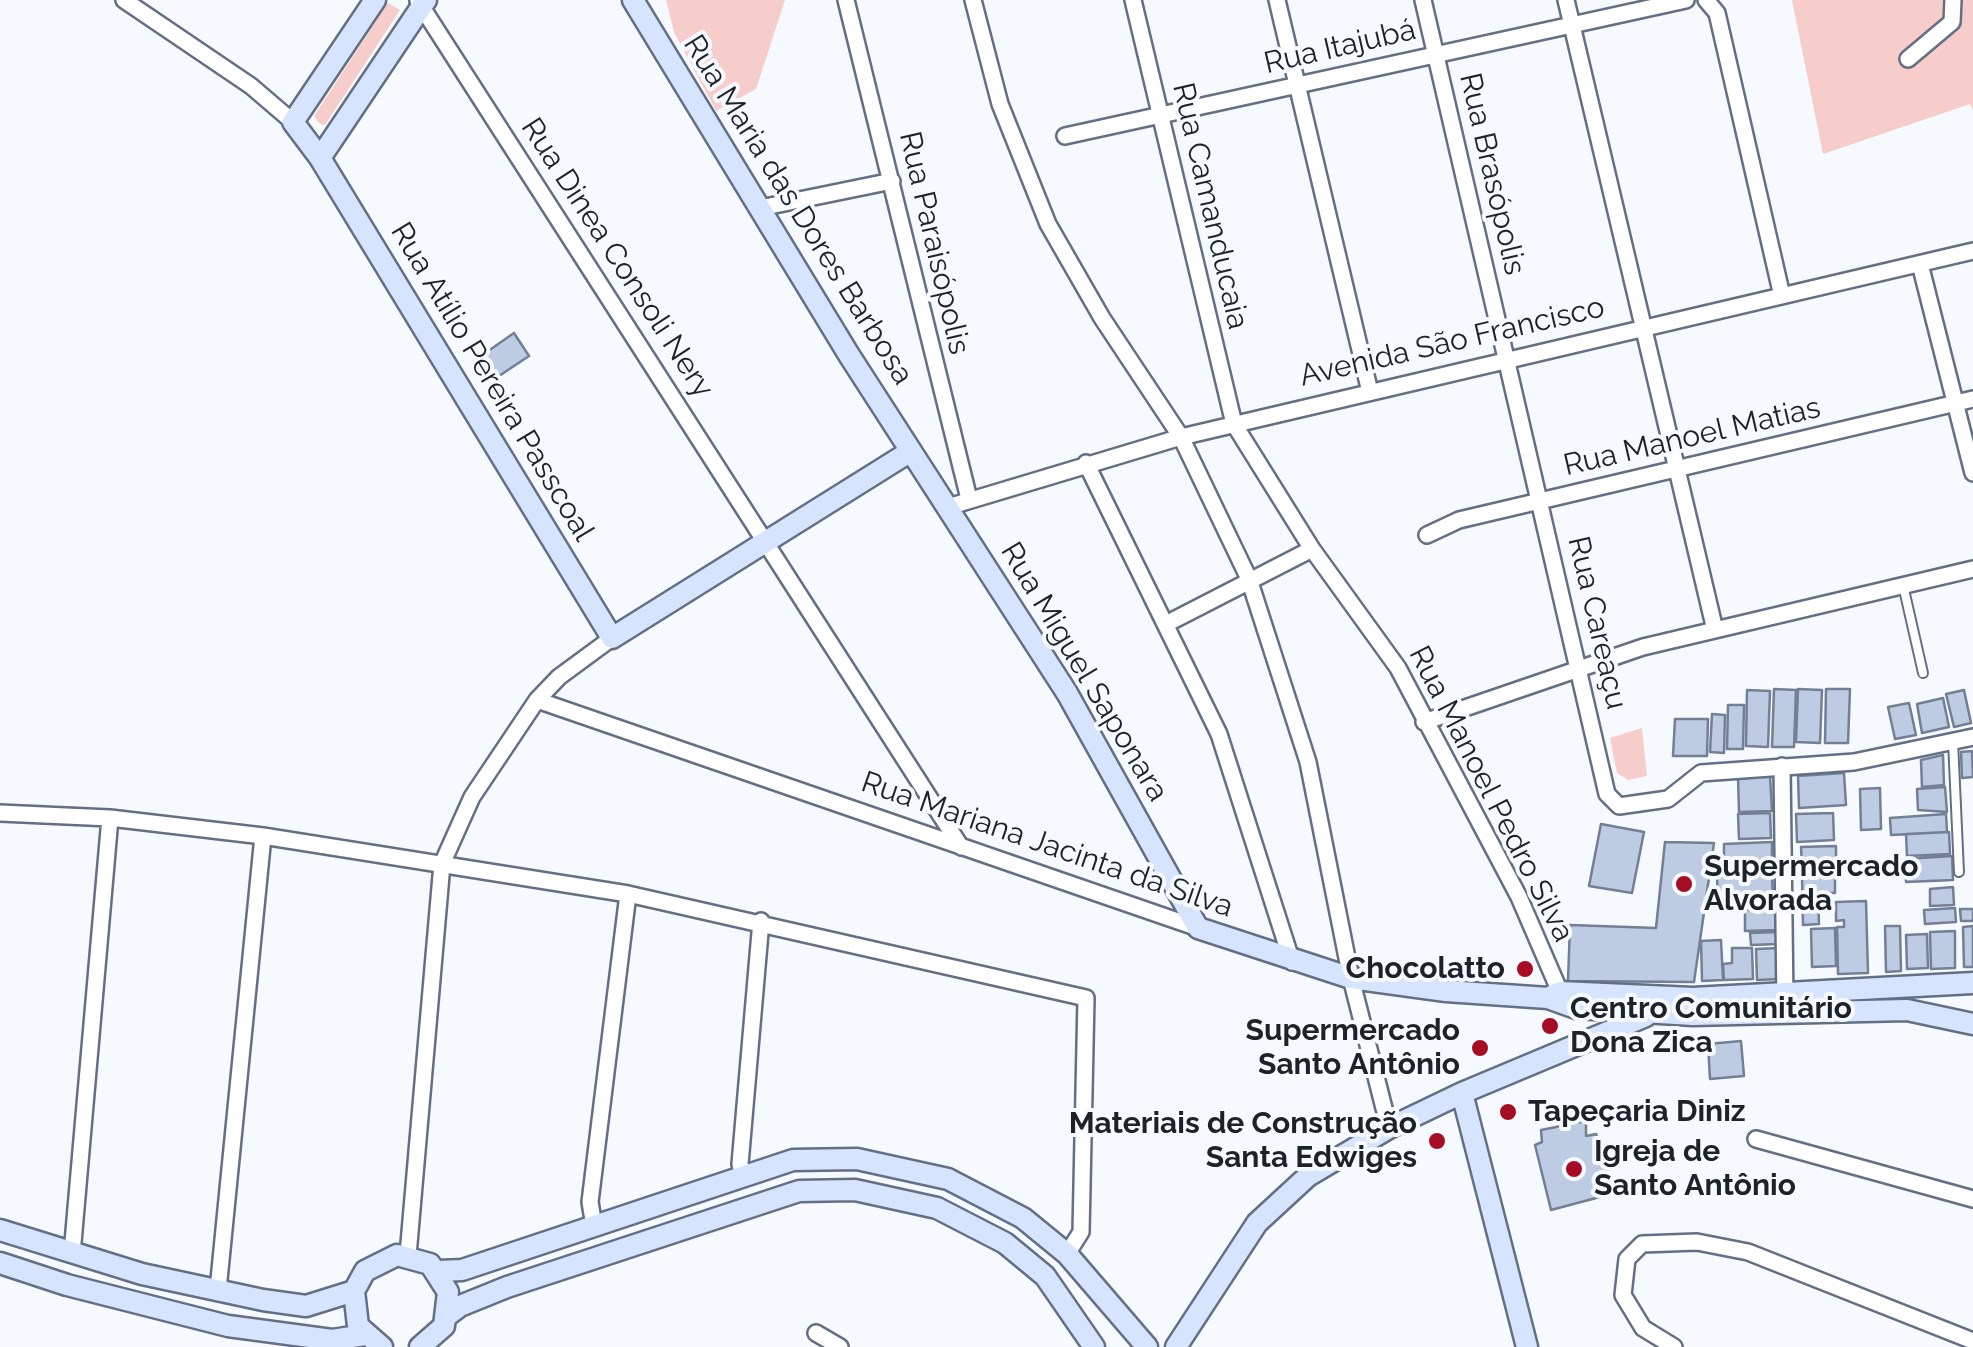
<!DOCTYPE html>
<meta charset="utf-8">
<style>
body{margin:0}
canvas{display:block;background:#f6f9fe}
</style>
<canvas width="1973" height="1347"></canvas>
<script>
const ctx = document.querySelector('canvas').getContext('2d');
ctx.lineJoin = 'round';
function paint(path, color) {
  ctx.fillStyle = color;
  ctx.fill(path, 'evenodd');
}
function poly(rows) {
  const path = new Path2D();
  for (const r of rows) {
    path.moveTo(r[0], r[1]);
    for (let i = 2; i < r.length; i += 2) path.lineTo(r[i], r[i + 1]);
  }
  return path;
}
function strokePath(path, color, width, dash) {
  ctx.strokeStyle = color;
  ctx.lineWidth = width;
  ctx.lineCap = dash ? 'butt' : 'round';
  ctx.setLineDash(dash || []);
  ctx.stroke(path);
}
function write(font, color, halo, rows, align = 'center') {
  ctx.font = font + ' Raleway,sans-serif';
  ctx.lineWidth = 8;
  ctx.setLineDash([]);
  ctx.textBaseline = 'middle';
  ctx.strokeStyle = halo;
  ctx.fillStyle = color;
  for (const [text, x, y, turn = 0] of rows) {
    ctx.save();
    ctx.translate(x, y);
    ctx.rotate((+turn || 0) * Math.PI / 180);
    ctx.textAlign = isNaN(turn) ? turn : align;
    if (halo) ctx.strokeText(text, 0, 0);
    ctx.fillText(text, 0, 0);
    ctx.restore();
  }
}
paint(poly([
 [666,0,785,0,756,89,716,111,674,32],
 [1792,0,1973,0,1973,110,1970,104,1823,154],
 [388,3,400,10,325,125,320,124,314,116],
 [1642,728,1647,776,1628,780,1617,773,1610,738]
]), '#f6cdca');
const building = poly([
 [514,333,529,356,496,378,481,356,514,333],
 [1774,689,1796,690,1794,747,1772,747,1774,689],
 [1798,689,1822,690,1820,743,1796,742,1798,689],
 [1826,689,1850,689,1848,743,1825,743,1826,689],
 [1747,690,1770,691,1768,747,1746,746,1747,690],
 [1964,690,1971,723,1954,727,1946,694,1964,690],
 [1943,698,1949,727,1922,733,1917,704,1943,698],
 [1909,703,1916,735,1895,739,1888,707,1909,703],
 [1728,705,1744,705,1743,749,1727,749,1728,705],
 [1712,714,1725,715,1724,753,1710,752,1712,714],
 [1675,719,1708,719,1707,756,1673,756,1675,719],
 [1972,751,1973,777,1962,778,1961,752,1972,751],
 [1943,755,1944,785,1922,787,1921,760,1943,755],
 [1844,773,1846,805,1799,808,1798,776,1844,773],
 [1770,776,1772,811,1739,812,1738,777,1770,776],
 [1945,787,1947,812,1918,810,1917,789,1945,787],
 [1880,788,1881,829,1861,830,1860,789,1880,788],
 [1770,813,1771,838,1739,839,1738,814,1770,813],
 [1833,813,1834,840,1797,842,1796,814,1833,813],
 [1946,814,1947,832,1891,835,1890,818,1946,814],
 [1601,824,1644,832,1632,893,1589,886,1601,824],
 [1949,832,1950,854,1907,856,1906,834,1949,832],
 [1665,842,1714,843,1694,982,1568,981,1570,925,1656,928,1665,842],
 [1772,842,1772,871,1724,873,1724,844,1772,842],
 [1836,846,1836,868,1802,869,1801,847,1836,846],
 [1952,856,1953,880,1906,882,1905,859,1952,856],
 [1772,875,1773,899,1718,901,1717,877,1772,875],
 [1835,876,1835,893,1818,893,1819,924,1803,925,1802,877,1835,876],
 [1953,887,1954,905,1930,906,1930,889,1953,887],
 [1866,901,1868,973,1838,974,1837,927,1844,927,1844,920,1836,921,1836,902,1866,901],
 [1955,908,1956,922,1925,924,1924,910,1955,908],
 [1777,909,1778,930,1745,931,1745,910,1777,909],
 [1960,909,1973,909,1973,921,1961,921,1960,909],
 [1885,926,1900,926,1901,971,1886,972,1885,926],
 [1973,926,1973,967,1964,967,1963,927,1973,926],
 [1835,928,1836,966,1812,967,1811,929,1835,928],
 [1955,931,1955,968,1931,969,1930,932,1955,931],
 [1778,932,1779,944,1751,945,1750,933,1778,932],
 [1927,934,1928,968,1907,969,1906,935,1927,934],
 [1721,940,1723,980,1702,981,1701,941,1721,940],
 [1732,948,1752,948,1753,979,1724,980,1723,964,1732,963,1732,948],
 [1778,948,1779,979,1757,980,1756,949,1778,948],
 [1741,1041,1744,1076,1710,1079,1708,1044,1741,1041],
 [1586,1121,1586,1136,1596,1134,1615,1193,1551,1210,1535,1145,1542,1142,1541,1130,1586,1121]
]);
paint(building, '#becce3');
strokePath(building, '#737f95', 2.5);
const lane = poly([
 [1903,585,1923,673],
 [1953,741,1959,872]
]);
const street = poly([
 [124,0,251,86,293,122],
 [846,0,969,499],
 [973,0,1000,104,1048,224,1102,318,1181,437,1249,579,1308,762,1351,978,1389,1128],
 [1133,0,1234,424,1312,549,1398,668,1519,897,1560,992],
 [1277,0,1370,392],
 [1423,0,1607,794,1619,806,1668,799,1701,773,1854,762,1973,737],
 [1566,0,1715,630],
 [1706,0,1717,13,1782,296],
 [418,1,961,847],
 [1908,59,1952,22,1953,0],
 [1065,136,1686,0],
 [760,208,892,181],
 [1920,264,1973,473],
 [1086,463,1219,734,1292,962],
 [948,507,1181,437,1973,251],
 [1427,535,1459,520,1973,399],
 [1166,624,1312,549],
 [537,700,1198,928],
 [1424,722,1643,647,1973,569],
 [1782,766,1785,1002],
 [0,813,110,818,263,836,628,894,1086,998,1081,1232,1067,1254],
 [1756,1139,1973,1199],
 [743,1177,740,1164,761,921],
 [594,1226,590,1202,628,894],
 [72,1254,110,818],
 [408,1255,442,864,472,797,537,700,559,677,612,638],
 [218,1290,263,836],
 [816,1333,840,1347],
 [1674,1347,1643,1328,1623,1295,1627,1259,1642,1244,1697,1242,1748,1252,1973,1341]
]);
const secondary = poly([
 [375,0,293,122,320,158,612,638,911,451],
 [633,0,849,355,1067,693,1198,928,1351,978,1446,991,1548,998,1576,1008,1693,1015,1907,1010,1973,1024],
 [320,158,426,0],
 [1550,997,1560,992,1693,998,1973,983],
 [1462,1093,1527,1347],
 [0,1230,142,1274,263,1300,306,1306,354,1291],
 [0,1263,67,1285,228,1326,332,1340,365,1335],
 [439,1271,462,1270,793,1160,857,1159,948,1179,1023,1218,1067,1254,1147,1347],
 [448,1315,460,1306,507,1287,799,1191,855,1190,937,1208,1005,1243,1045,1276,1094,1347],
 [382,1347,358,1326,354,1291,365,1271,397,1255,430,1264,448,1292,444,1326,420,1347],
 [1176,1347,1257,1223,1308,1176,1389,1128,1462,1093,1646,1016]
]);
strokePath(lane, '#636f84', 12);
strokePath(street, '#636f84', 20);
strokePath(secondary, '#636f84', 25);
strokePath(lane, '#fff', 8);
strokePath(street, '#fff', 15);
strokePath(secondary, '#d6e4fd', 20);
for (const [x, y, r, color] of [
 [1684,884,10,"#a60c24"],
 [1525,969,10,"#a60c24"],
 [1550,1026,10,"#a60c24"],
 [1480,1048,10,"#a60c24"],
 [1508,1112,10,"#a60c24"],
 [1437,1141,10,"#a60c24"],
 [1574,1169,10,"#a60c24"]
]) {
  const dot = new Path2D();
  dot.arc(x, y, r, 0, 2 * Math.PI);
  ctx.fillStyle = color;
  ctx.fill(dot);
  strokePath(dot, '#f6f9fe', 4);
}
write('30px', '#1c212a', '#f6f9fe', [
 ["Rua Itajubá",1340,47,-13],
 ["Rua Brasópolis",1492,174,77],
 ["Rua Camanducaia",1210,206,77],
 ["Rua Maria das Dores Barbosa",798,210,58],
 ["Rua Paraisópolis",934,243,77],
 ["Rua Dinea Consoli Nery",617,258,57],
 ["Avenida São Francisco",1452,342,-13],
 ["Rua Atílio Pereira Passcoal",492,382,59],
 ["Rua Manoel Matias",1692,437,-13],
 ["Rua Careaçu",1597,623,77],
 ["Rua Miguel Saponara",1084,672,59],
 ["Rua Manoel Pedro Silva",1491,794,63],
 ["Rua Mariana Jacinta da Silva",1047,845,19]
]);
write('bold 30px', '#1c212a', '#f6f9fe', [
 ["Supermercado",1704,867],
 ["Alvorada",1704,901],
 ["Chocolatto",1505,969,"right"],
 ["Centro Comunitário",1570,1009],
 ["Dona Zica",1570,1043],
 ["Supermercado",1460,1031,"right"],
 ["Santo Antônio",1460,1065,"right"],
 ["Tapeçaria Diniz",1528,1112],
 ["Materiais de Construção",1417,1124,"right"],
 ["Santa Edwiges",1417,1158,"right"],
 ["Igreja de",1594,1152],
 ["Santo Antônio",1594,1186]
], 'left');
</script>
